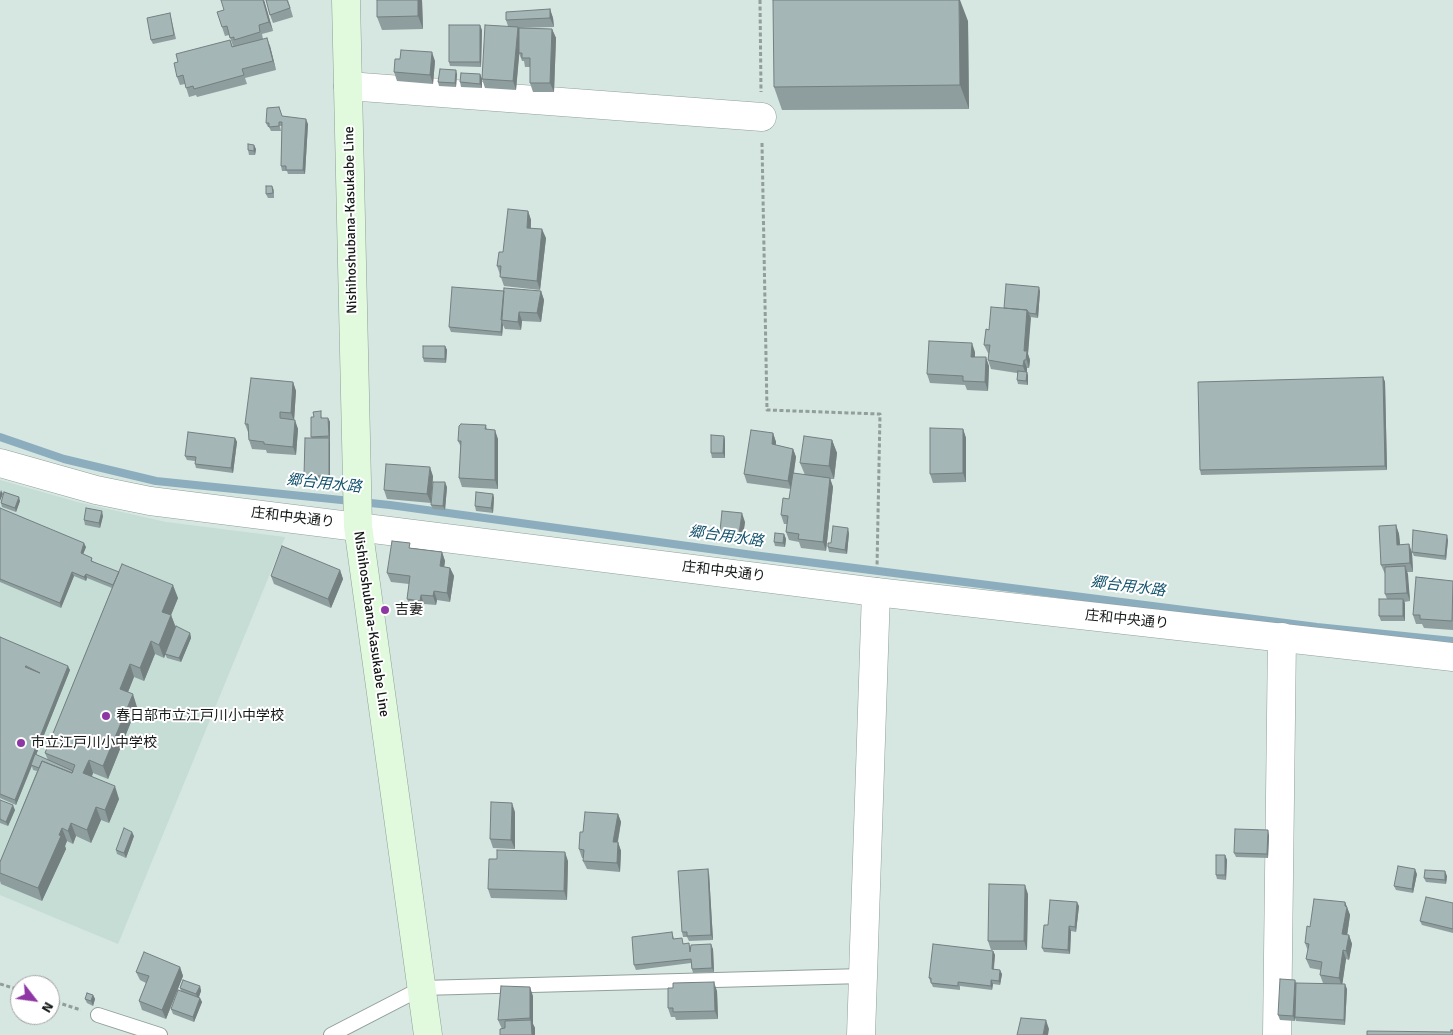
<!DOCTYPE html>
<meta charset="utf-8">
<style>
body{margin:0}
#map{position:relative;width:1453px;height:1035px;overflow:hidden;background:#d6e6e0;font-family:Signika,sans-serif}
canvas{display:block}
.north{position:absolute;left:10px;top:975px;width:50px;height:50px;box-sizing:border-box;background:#fff;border:1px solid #a1a3a2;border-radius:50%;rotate:120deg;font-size:14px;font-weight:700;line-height:20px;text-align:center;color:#141917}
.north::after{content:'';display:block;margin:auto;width:18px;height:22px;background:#8e36a3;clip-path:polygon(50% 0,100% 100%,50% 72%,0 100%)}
</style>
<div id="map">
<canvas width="1453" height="1035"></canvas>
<div class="north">N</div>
</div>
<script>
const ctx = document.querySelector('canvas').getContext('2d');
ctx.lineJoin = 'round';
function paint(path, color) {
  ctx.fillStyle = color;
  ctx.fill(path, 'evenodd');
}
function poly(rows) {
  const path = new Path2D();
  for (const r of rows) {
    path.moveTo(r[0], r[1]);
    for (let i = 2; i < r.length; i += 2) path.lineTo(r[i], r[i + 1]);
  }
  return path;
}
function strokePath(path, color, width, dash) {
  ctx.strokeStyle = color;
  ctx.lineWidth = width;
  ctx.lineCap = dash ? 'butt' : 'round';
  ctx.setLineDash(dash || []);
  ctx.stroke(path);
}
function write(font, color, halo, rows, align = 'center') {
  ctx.font = font + ' Signika,"Noto Sans JP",sans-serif';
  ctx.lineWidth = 4;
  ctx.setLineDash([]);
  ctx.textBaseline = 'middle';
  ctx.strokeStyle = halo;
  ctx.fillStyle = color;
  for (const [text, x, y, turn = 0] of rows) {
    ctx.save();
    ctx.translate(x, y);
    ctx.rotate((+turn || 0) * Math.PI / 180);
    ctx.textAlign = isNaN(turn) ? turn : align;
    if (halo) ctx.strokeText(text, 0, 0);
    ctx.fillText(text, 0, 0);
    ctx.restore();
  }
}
paint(poly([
 [0,480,77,502,166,522,285,537,118,944,0,895]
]), '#c5ddd4');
strokePath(poly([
 [0,437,64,459,156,481,390,505,753,555,1317,627,1453,641]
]), '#8badbe', 8);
const service = poly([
 [98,1015,160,1035],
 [331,1035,422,988,863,976]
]);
const minor = poly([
 [348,86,762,117],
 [861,1035,876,592],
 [1277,1035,1282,637]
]);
const tertiary = poly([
 [0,463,96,490,150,501,876,592,1453,657]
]);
const secondary = poly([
 [346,0,358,526,428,1035]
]);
strokePath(service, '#909f9a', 16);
strokePath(minor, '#909f9a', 29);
strokePath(tertiary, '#909f9a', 29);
strokePath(secondary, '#909f9a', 29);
strokePath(poly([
 [760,0,761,92],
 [762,143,767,410,880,414,877,567],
 [0,984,20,990],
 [50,1000,81,1010]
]), '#929e99', 3, [4, 2.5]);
strokePath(service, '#fff', 14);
strokePath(minor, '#fff', 28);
strokePath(tertiary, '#fff', 28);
strokePath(secondary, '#e1fade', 28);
paint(poly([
 [264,0,273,31,262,34,263,39,270,46,276,70,245,78,247,84,197,97,196,95,189,97,185,84,180,85,177,77,178,62,230,40,233,47,233,46,229,35,225,36,222,27],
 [288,0,293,17,273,23,270,15],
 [422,0,423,29,382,30,377,17],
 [550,9,553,18,554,27,519,28,552,29,556,38,554,92,533,92,530,83,530,67,525,67,524,61,522,61,519,53,516,90,485,88,482,79,482,88,461,87,460,82,480,74,482,79,508,26,506,20],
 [170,13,176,39,153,44,151,40],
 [968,21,969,109,782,110,774,87],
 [482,30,481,67,450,66,449,62],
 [400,59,435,61,433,84,397,81,394,72],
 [457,74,456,87,439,86,438,82],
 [279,107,282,116,308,124,305,174,288,174,287,171,282,171,281,166,282,126,280,126,281,131,271,131,269,127,268,127,266,123],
 [256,149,255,155,249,155,248,150],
 [272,186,274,190,274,198,268,198,266,194],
 [528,211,531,220,531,228,546,238,540,290,504,286,497,266,503,252],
 [504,291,541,291,544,300,541,322,522,321,521,330,505,329,503,325,502,336,451,332,449,327],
 [1040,291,1038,318,1030,317,1028,354,1030,360,1029,368,1027,368,1027,372,1028,376,1028,385,1018,384,1017,380,1017,373,991,369,988,360,989,354,988,353,984,345,989,330],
 [445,346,447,350,446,363,424,362,423,358],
 [975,352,975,357,989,366,988,391,967,390,965,385,930,383,927,374],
 [1383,377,1385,382,1387,470,1201,475,1200,470],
 [293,382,296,391,294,420,298,429,296,455,267,453,266,450,252,449,249,440,248,432,245,424],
 [322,416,322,418,328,418,330,422,330,481,306,481,304,476,312,438,311,437],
 [486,425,487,430,498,439,498,489,462,487,459,478,461,447,458,441],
 [963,429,966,438,966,482,933,483,930,474],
 [773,433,776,442,776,445,793,449,796,457,794,473,805,475,800,463,832,440,837,453,834,479,830,479,833,487,826,551,801,548,799,542,789,540,786,532,787,524,784,524,781,515,789,499,791,489,747,483,744,474],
 [724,436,725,440,725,458,712,458,711,453],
 [235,438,237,442,233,473,196,468,195,464,195,461,187,460,185,456],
 [433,476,431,503,387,499,384,490],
 [447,487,445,510,433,509,431,505],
 [493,494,494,498,493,513,476,511,475,506],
 [20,501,16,512,2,507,1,503],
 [0,508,86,547,83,554,94,562,178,598,171,615,176,628,190,633,191,638,181,662,167,658,165,654,164,658,155,654,144,681,134,677,128,692,137,707,108,779,93,773,92,776,119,799,109,823,101,820,91,843,76,836,73,844,67,841,65,846,66,849,42,901,1,884,0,881,0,862,37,771,33,770,32,766,16,805,0,798,0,637,70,670,36,755,48,760,45,753,112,588,87,578,86,581,74,576,61,608,0,582],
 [103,516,100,528,85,525,84,520],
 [745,522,742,542,723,540,720,531],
 [1396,525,1399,534,1400,545,1409,544,1412,553,1413,572,1407,572,1410,601,1404,602,1405,621,1381,621,1379,616,1387,599,1385,594,1385,574,1381,565],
 [849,533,847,554,829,552,828,547,831,543],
 [784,534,786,539,785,547,775,546,774,542],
 [1448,540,1446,560,1414,556,1412,552],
 [411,548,442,552,445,561,444,567,450,568,454,576,450,602,437,600,436,605,424,604,423,609,411,608,407,599,409,584,391,582,387,573],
 [340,570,343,579,331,608,274,584,271,576],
 [1453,581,1453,630,1424,628,1422,624,1416,624,1413,615],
 [0,800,15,810,8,826,0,823],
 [515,812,515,849,493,848,490,839],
 [618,814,621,822,618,842,621,851,620,872,587,869,583,861,584,858,582,858,579,849,583,832],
 [1269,835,1268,858,1236,857,1234,853],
 [134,836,126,858,117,854,116,850],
 [1225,855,1227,860,1226,880,1217,879,1216,875],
 [568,861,567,900,491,898,488,889],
 [709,873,713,940,689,941,687,937,683,937,682,932],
 [1417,874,1413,893,1396,890,1394,886],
 [1447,876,1446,884,1426,882,1424,878],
 [1028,894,1027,950,991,950,988,941],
 [1345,902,1350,915,1347,935,1349,935,1352,944,1349,960,1346,959,1342,984,1347,989,1345,1025,1296,1021,1295,1018,1295,1021,1280,1020,1278,1015,1295,980,1296,984,1323,983,1320,975,1321,970,1310,968,1306,959,1308,951,1305,943],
 [1453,903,1453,933,1422,925,1420,921],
 [1079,906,1076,932,1071,931,1070,954,1044,952,1042,948,1048,925],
 [672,932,674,939,690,947,713,949,714,972,693,973,692,969,691,963,636,970,634,965],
 [993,951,995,955,994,969,1002,974,1000,985,993,984,992,990,960,986,960,990,933,987,929,978],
 [180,967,183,976,166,1019,142,1010,139,1001,146,983,140,980,136,972],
 [200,986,201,991,199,997,202,1002,194,1022,173,1014,171,1009,181,991,180,988],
 [717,991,718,1019,676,1020,675,1017,671,1017,668,1008],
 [93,995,95,999,93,1006,87,1003,85,999],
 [533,996,533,1024,535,1028,535,1035,500,1035,502,1029,498,1020]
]), '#8e9d9d');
paint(poly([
 [263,0,264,0,273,31,269,22],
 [418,0,422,0,423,29,418,16],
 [959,0,960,0,968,21,969,109,960,85],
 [550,9,553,18,554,27,550,18],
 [480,25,482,30,481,67,480,62],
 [518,27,521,36,516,90,513,81],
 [552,29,556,38,554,92,550,83],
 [267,38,270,46,276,70,273,61],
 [432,52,435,61,433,84,430,75],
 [456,70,457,74,456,87,455,83],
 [480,74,482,79,482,88,480,84],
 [306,119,308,124,305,174,303,170],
 [254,145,256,149,255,155,254,151],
 [528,211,531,220,530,236,527,228],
 [542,229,546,238,540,290,537,281],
 [1039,287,1040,291,1038,318,1036,314],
 [541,291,544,300,541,322,537,313],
 [1027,310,1031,318,1028,354,1030,360,1029,368,1024,351],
 [519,312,522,321,521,330,518,322],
 [501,320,503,325,502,336,501,332],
 [972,343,975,352,975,365,971,357],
 [445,346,447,350,446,363,445,359],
 [986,357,989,366,988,391,985,382],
 [1024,360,1027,368,1027,372,1028,376,1028,385,1026,381,1026,375,1023,366],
 [1383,377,1385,382,1387,470,1385,466],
 [293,382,296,391,294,421,291,413],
 [328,418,330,422,330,441,329,436],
 [295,420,298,429,296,455,293,447],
 [963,429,966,438,966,482,963,473],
 [495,430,498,439,498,489,495,480],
 [773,433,776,442,775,452,772,444],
 [724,436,725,440,725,458,723,453],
 [235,438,237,442,233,473,231,468],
 [329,438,330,443,330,481,329,476],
 [832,440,837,453,834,479,829,466],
 [793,449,796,457,791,489,788,481],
 [430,467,433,476,431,503,427,494],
 [830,478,833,487,826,551,823,542],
 [445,482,447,487,445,510,443,506],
 [1,490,3,494,0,501,0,493],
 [493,494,494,498,493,513,491,508],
 [19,497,20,501,16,512,15,508],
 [102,511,103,516,100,528,99,523],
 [742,513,745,522,742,542,739,534],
 [1396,525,1399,534,1401,554,1397,545],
 [848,528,849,533,847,554,845,550],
 [784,534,786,539,785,547,783,543],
 [1447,535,1448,540,1446,560,1445,556],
 [84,543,86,547,82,557,81,553],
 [1409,544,1412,553,1413,572,1410,563],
 [442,552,445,561,443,575,440,566],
 [1405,566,1408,574,1410,601,1407,593],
 [450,568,454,576,450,602,447,593],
 [340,570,343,579,331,608,328,599],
 [72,572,74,576,61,608,60,603],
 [86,574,87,578,86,581,84,577],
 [173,585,178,598,167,625,162,612],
 [434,591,437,600,436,605,433,596],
 [421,595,424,604,423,609,420,601],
 [1403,599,1405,603,1405,621,1403,616],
 [171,615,176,628,164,658,159,645],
 [190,633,191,638,181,662,179,658],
 [151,641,155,654,144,681,140,668],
 [130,664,134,677,124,702,120,689],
 [68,666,70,670,16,805,15,800],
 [133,694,137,707,108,779,103,766],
 [89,760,93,773,88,786,83,773],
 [115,786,119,799,109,823,105,810],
 [512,803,515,812,515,849,511,840],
 [13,805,15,810,8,826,6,822],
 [96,807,101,820,91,843,87,830],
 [618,814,621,822,616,850,613,842],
 [71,823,76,836,73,844,68,831],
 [62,828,67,841,65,846,66,849,42,901,38,888],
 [1268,830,1269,835,1268,858,1267,854],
 [132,832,134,836,126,858,124,853],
 [618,842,621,851,620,872,617,863],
 [565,852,568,861,567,900,564,891],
 [1225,855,1227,860,1226,880,1225,875],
 [708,869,709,873,713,940,711,935],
 [1415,869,1417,874,1413,893,1412,889],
 [1445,871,1447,876,1446,884,1445,880],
 [1025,885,1028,894,1027,950,1024,941],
 [1077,902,1079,906,1076,932,1075,927],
 [1345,902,1350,915,1346,943,1342,934],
 [1069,926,1071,931,1070,954,1068,950],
 [1349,935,1352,944,1349,960,1346,951],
 [711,944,713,949,714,972,712,968],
 [1343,950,1346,959,1342,987,1339,978],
 [993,951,995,955,993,973,992,969],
 [180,967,183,976,166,1019,162,1010],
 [1000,970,1002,974,1000,985,999,981],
 [991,980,993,984,992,990,991,986],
 [1295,980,1296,985,1295,1021,1293,1016],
 [714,982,717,991,718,1019,715,1011],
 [1345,984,1347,989,1345,1025,1344,1020],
 [200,986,201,991,198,999,196,994],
 [530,987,533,996,533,1024,535,1028,535,1035,532,1035,531,1022,530,1018],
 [93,995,95,999,93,1006,91,1001],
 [200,998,202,1002,194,1022,193,1017],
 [1046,1020,1049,1029,1048,1035,1043,1035]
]), '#747f80');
const building = poly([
 [221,0,263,0,269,22,259,25,260,32,234,40,234,37,230,38,227,26,222,27,217,12,224,10,221,0],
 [266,0,287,0,290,8,270,15,266,0],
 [377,0,418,0,418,16,377,17,377,0],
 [773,0,959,0,960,85,774,87,773,0],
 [550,9,550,18,506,20,506,12,550,9],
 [170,13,174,35,151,40,147,18,170,13],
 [449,25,480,25,480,62,449,62,449,25],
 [485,25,518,27,513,81,482,79,485,25],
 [519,28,552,29,550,83,530,83,530,58,522,58,522,53,519,53,519,28],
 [267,38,273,61,242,69,244,75,194,89,193,86,186,88,183,75,177,77,174,63,178,62,176,54,230,40,232,47,267,38],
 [401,50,432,52,430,75,394,72,395,59,400,59,401,50],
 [440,69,456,70,455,83,438,82,440,69],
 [461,73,480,74,480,84,460,82,461,73],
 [279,107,282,116,306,119,303,170,286,170,286,166,281,166,282,122,279,122,279,126,269,127,269,123,266,123,267,108,279,107],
 [248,144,254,145,254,151,248,150,248,144],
 [266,186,272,186,273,193,266,194,266,186],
 [508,209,528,211,527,228,542,229,537,281,500,277,501,266,497,266,499,252,503,252,508,209],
 [1006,284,1039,287,1036,314,1029,313,1027,310,1004,308,1006,284],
 [452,287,504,291,501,332,449,327,452,287],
 [504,288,541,291,537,313,519,312,518,322,501,320,504,288],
 [991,307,1027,310,1024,351,1027,351,1026,360,1024,360,1023,366,988,360,990,345,984,345,986,329,989,330,991,307],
 [929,341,972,343,971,357,986,357,985,382,963,381,963,376,927,374,929,341],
 [423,346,445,346,445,359,423,358,423,346],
 [1018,371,1027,372,1026,381,1017,380,1018,371],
 [1383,377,1385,466,1200,470,1198,382,1383,377],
 [251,378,293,382,291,413,280,412,280,418,295,420,293,447,264,444,264,442,249,440,248,424,245,424,251,378],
 [321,411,321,418,328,418,329,436,311,437,311,417,314,417,313,412,321,411],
 [461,424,486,425,485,429,495,430,495,480,459,478,461,441,458,441,459,426,461,424],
 [930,428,963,429,963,473,930,474,930,428],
 [751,430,773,433,772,444,793,449,788,481,744,474,751,430],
 [188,432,235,438,231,468,195,464,196,457,185,456,188,432],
 [711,435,724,436,723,453,711,453,711,435],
 [804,436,832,440,829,466,800,463,804,436],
 [305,438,329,438,329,476,304,476,305,438],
 [386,464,430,467,427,494,384,490,386,464],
 [793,473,830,478,823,542,798,539,799,534,786,532,788,516,781,515,783,498,789,499,793,473],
 [433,482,445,482,443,506,431,505,433,482],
 [4,492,19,497,15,508,1,503,4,492],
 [476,492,493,494,491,508,475,506,476,492],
 [0,508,84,543,81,553,92,558,91,561,119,572,113,585,86,574,84,577,72,572,60,603,0,579,0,508],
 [86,508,102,511,99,523,84,520,86,508],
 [722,511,742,513,739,534,720,531,722,511],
 [1396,525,1397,545,1409,544,1410,563,1381,565,1379,526,1396,525],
 [833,526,848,528,845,550,828,547,828,543,831,543,833,526],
 [1413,530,1447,535,1445,556,1412,552,1413,530],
 [775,533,784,534,783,543,774,542,775,533],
 [392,541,410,543,409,548,442,552,440,566,450,568,447,593,434,591,433,596,421,595,420,601,407,599,410,576,387,573,392,541],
 [282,546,340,570,328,599,271,576,282,546],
 [122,564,173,585,162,612,171,615,159,645,151,641,140,668,130,664,120,689,133,694,103,766,89,760,83,773,115,786,105,810,96,807,87,830,71,823,68,831,62,828,59,835,61,836,38,888,0,873,0,862,42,761,72,773,75,765,45,753,122,564],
 [1405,566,1407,593,1385,594,1385,567,1405,566],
 [1416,577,1453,581,1452,621,1420,619,1420,615,1413,615,1416,577],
 [1379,599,1403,599,1403,616,1379,616,1379,599],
 [176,626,190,633,179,658,165,654,176,626],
 [0,637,68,666,15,800,0,794,0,637],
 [26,666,40,673,25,667,26,666],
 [35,754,73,771,72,773,42,761,39,768,31,765,35,754],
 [0,800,13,805,6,822,0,819,0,800],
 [491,802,512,803,511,840,490,839,491,802],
 [585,812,618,814,613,842,618,842,617,863,583,861,584,850,579,849,580,832,583,832,585,812],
 [124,828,132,832,124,853,116,850,124,828],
 [1235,829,1268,830,1267,854,1234,853,1235,829],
 [497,850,565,852,564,891,488,889,489,859,497,859,497,850],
 [1216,855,1225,855,1225,875,1216,875,1216,855],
 [1398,866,1415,869,1412,889,1394,886,1398,866],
 [708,869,711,935,687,936,687,932,682,932,678,871,708,869],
 [1425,870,1445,871,1445,880,1424,878,1425,870],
 [989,884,1025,885,1024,941,988,941,989,884],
 [1426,897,1453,903,1453,929,1420,921,1426,897],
 [1314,899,1345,902,1345,906,1347,907,1342,934,1349,935,1346,951,1343,950,1339,978,1320,975,1322,962,1306,959,1309,944,1305,943,1307,926,1310,927,1314,899],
 [1050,900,1077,902,1075,927,1069,926,1068,950,1042,948,1044,925,1048,925,1050,900],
 [672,932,673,939,682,938,683,944,689,943,690,952,691,945,711,944,712,968,692,969,691,959,634,965,632,937,672,932],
 [933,944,993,951,992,969,1000,970,999,981,991,980,991,986,958,982,958,986,931,983,931,978,929,978,933,944],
 [144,952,180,967,162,1010,139,1001,149,976,136,972,144,952],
 [1280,979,1295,980,1293,1016,1278,1015,1280,979],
 [183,980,200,986,196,994,180,988,183,980],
 [714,982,715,1011,673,1012,673,1008,668,1008,668,988,673,988,673,983,714,982],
 [1296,983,1345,984,1344,1020,1295,1017,1296,983],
 [501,986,530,987,530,1018,498,1020,501,986],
 [178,990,200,998,193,1017,171,1009,178,990],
 [87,993,93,995,91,1001,85,999,87,993],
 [1021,1018,1046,1020,1043,1035,1017,1035,1021,1018],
 [531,1020,532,1035,500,1035,500,1029,505,1028,505,1021,531,1020],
 [1451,1030,1453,1030,1453,1035,1367,1035,1367,1031,1451,1032,1451,1030]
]);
paint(building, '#a5b6b7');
strokePath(building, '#747f80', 1);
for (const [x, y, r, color] of [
 [385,610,5,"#8e36a3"],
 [106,716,5,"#8e36a3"],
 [21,743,5,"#8e36a3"]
]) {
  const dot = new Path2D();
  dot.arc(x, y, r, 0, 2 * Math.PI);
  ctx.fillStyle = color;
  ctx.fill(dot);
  strokePath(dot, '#fff', 2);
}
write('14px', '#141917', '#fff', [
 ["Nishihoshubana-Kasukabe Line",351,220,-91],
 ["庄和中央通り",293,518,7],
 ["庄和中央通り",724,572,7],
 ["庄和中央通り",1127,620,6],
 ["Nishihoshubana-Kasukabe Line",371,624,82]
]);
write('14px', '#141917', '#fff', [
 ["吉妻",395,610],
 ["春日部市立江戸川小中学校",116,716],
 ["市立江戸川小中学校",31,743]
], 'left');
write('italic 15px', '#13536d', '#fff', [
 ["郷台用水路",324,484,6],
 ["郷台用水路",726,537,8],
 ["郷台用水路",1128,587,7]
]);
</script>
